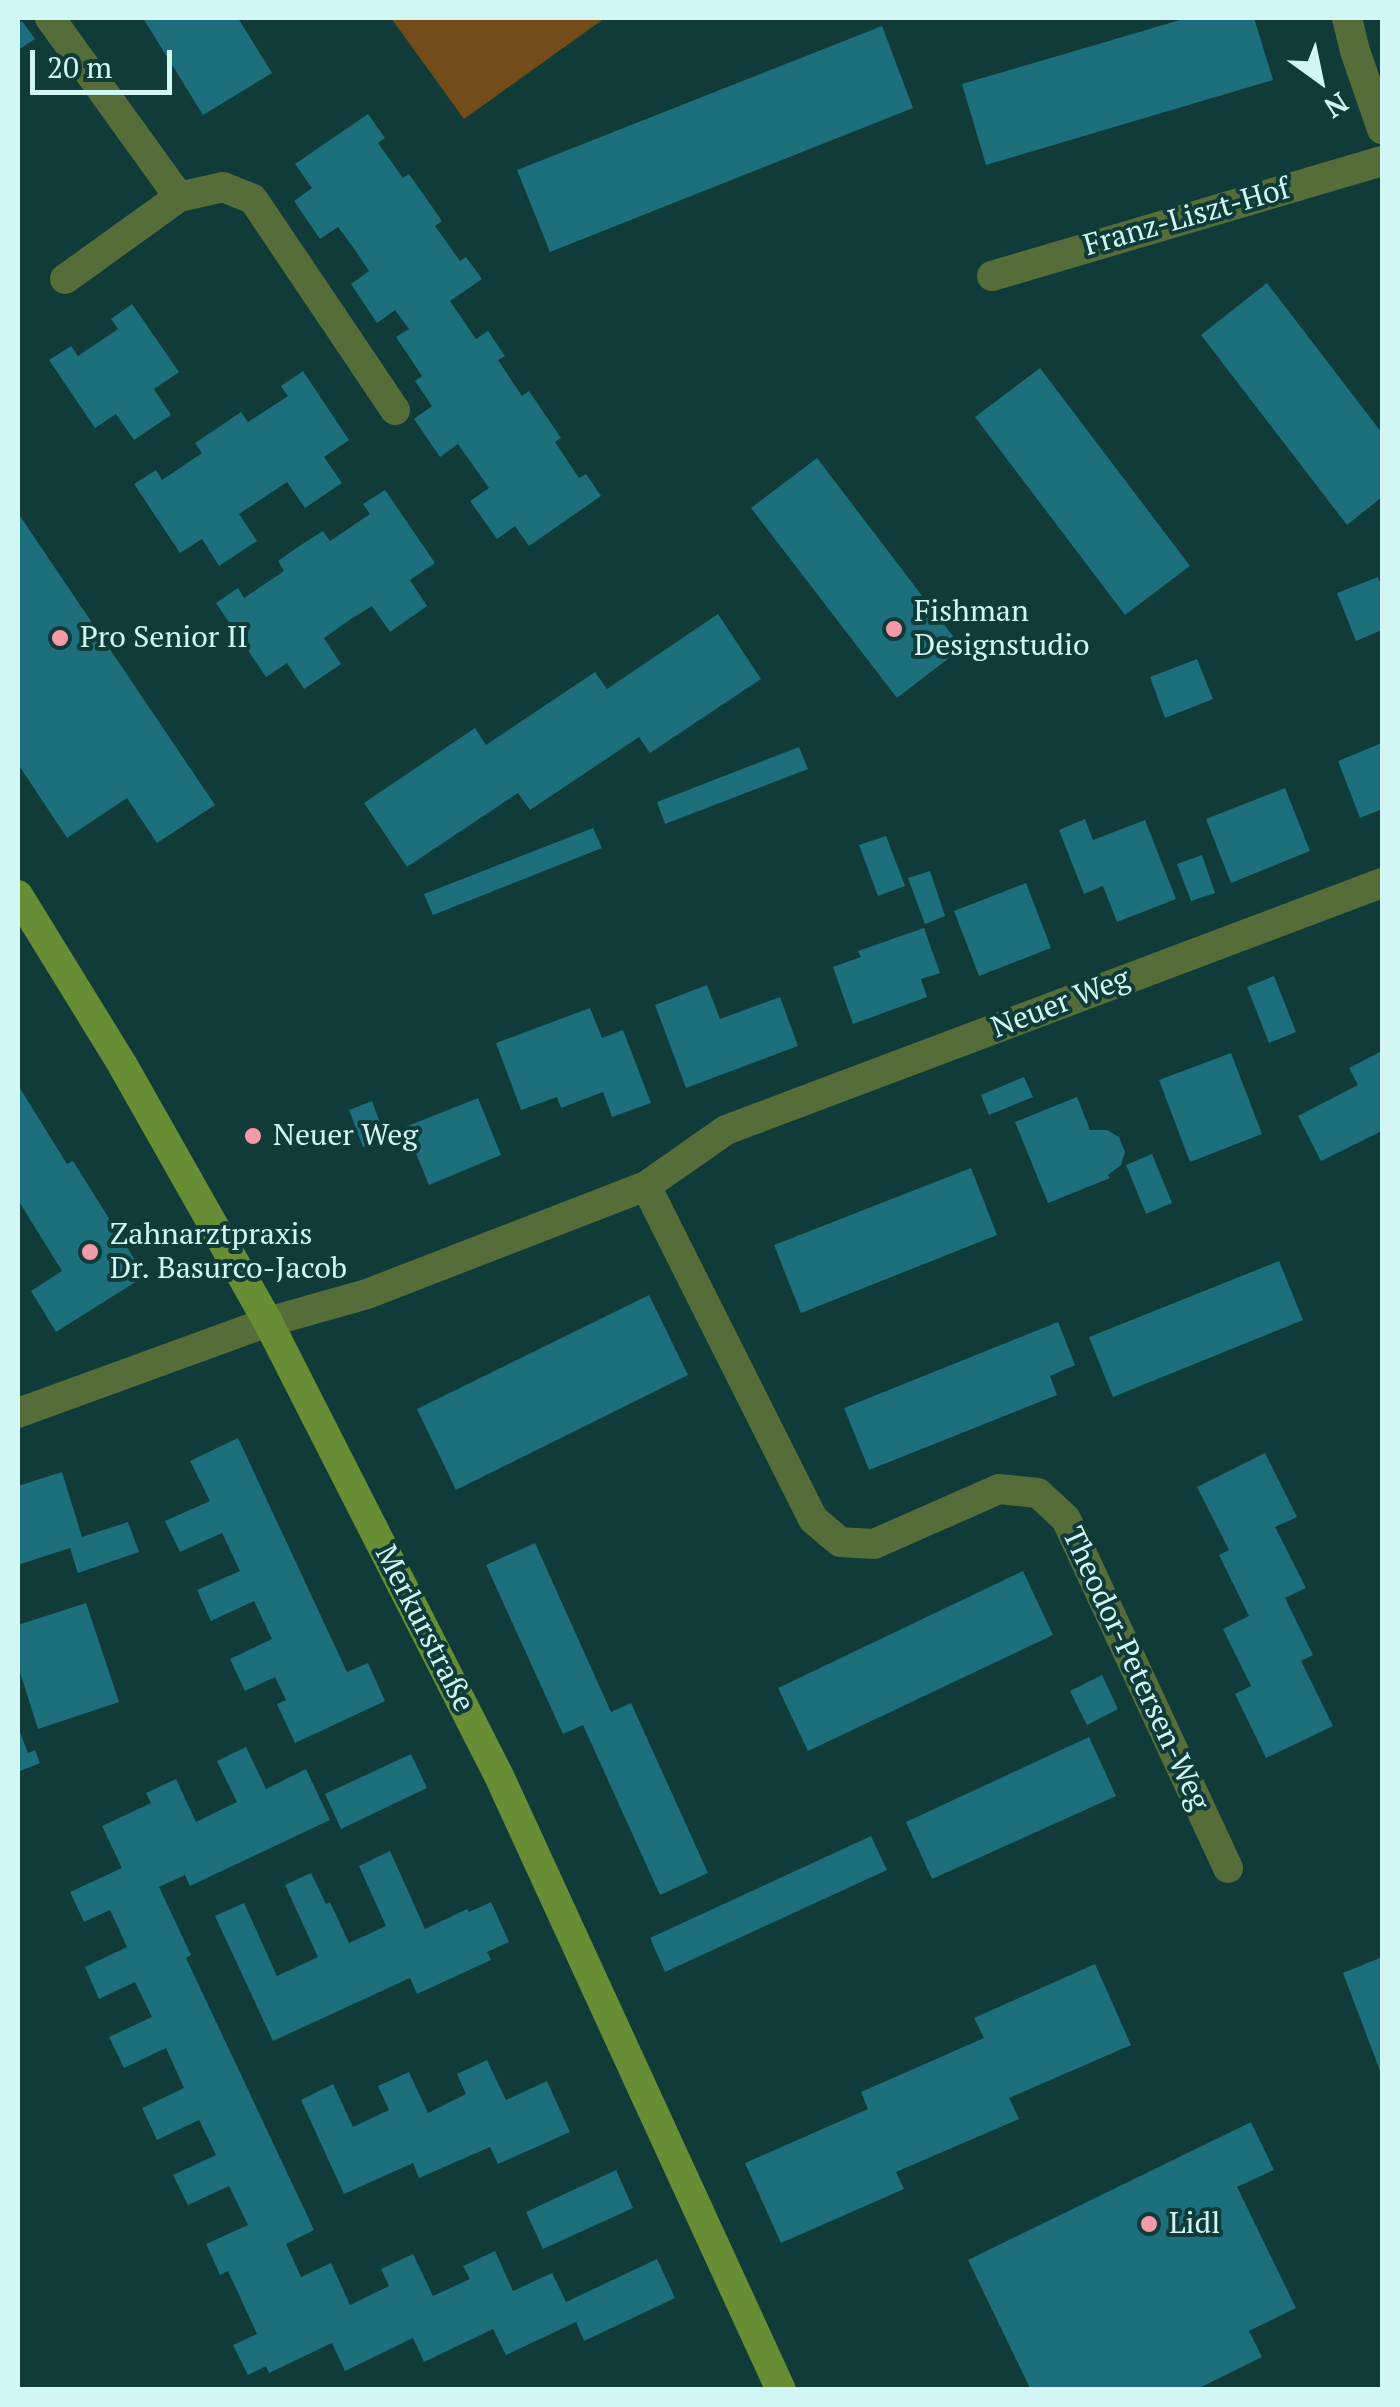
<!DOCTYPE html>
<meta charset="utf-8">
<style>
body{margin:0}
#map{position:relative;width:1400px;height:2407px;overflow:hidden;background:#103b38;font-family:"PT Serif",serif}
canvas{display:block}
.frame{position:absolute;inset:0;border:20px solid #d1f6f3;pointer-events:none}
.north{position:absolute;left:1270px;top:30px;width:100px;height:100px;-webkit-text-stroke:8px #103b38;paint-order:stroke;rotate:147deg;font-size:28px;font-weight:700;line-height:40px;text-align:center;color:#d1f6f3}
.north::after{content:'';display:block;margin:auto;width:35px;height:45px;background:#d1f6f3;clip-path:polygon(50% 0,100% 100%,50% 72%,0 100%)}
.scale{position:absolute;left:30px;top:50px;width:142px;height:45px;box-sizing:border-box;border:5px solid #d1f6f3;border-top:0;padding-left:12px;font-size:30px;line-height:35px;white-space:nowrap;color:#d1f6f3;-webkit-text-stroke:8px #103b38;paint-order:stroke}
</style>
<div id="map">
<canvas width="1400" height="2407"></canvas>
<div class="frame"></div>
<div class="north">N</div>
<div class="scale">20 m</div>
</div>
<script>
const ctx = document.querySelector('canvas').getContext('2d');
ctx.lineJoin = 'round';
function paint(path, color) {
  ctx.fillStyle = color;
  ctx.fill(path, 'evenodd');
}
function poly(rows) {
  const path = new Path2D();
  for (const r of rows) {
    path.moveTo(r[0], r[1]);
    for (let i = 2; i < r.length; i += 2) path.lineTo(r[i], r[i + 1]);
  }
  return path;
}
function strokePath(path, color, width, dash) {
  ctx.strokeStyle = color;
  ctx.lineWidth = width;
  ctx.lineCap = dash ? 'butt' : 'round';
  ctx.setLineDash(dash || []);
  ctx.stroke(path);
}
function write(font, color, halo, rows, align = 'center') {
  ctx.font = font + ' "PT Serif",serif';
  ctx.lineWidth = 8;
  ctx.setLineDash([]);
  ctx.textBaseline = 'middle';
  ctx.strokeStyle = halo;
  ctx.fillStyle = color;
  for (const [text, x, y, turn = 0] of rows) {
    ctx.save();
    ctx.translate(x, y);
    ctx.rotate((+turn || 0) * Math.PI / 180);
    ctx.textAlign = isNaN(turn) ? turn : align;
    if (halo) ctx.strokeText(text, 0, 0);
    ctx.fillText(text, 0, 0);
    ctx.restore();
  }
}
paint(poly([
 [391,18,605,18,464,119]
]), '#734c1a');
paint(poly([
 [143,18,238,18,272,73,203,115],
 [1187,18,1254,18,1273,80,986,165,962,84],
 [22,21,35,39,18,50,18,24],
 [882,26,913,108,550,252,517,170],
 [368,114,385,138,378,143,403,178,409,174,442,221,435,226,460,261,466,257,482,279,450,301,476,339,488,331,505,356,498,360,522,396,529,391,561,438,555,442,579,478,586,474,601,496,529,546,515,526,497,539,470,501,489,488,458,444,440,457,414,419,432,406,415,381,422,376,396,337,409,329,395,310,377,323,351,284,369,271,353,247,338,227,320,239,294,201,312,188,295,164],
 [1267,283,1382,433,1382,497,1347,525,1201,335],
 [132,304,179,372,154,389,171,415,134,440,116,414,95,428,49,360,71,346,78,356,118,329,111,319],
 [1040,368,1190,566,1125,615,975,417],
 [303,371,349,440,324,457,342,483,305,508,287,482,239,514,257,541,219,566,202,539,180,553,134,484,156,470,162,480,202,453,195,443,219,427,241,412,248,422,288,396,281,386],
 [817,458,962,648,897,698,751,508],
 [385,490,435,563,410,580,427,606,390,632,372,606,351,619,324,638,341,664,304,689,287,663,266,677,216,603,238,588,244,598,284,571,278,561,301,545,323,531,330,541,370,514,363,504],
 [18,513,215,805,157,843,127,798,67,838,18,764],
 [1378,577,1382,588,1382,630,1356,641,1337,593],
 [718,614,761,679,650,753,639,737,530,810,518,793,407,867,364,803,475,728,486,745,595,672,607,689],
 [1197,659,1213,699,1165,718,1150,677],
 [1382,743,1382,809,1360,818,1338,761],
 [799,747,808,769,665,824,657,802],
 [1285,788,1310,851,1231,883,1206,819],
 [1085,819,1093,840,1145,820,1176,899,1117,922,1103,886,1084,894,1059,830],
 [593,828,602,848,433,915,424,894],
 [886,836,905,886,878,896,859,845],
 [1202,855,1215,893,1191,901,1177,864],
 [930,871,945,916,925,924,908,878],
 [1026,883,1051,948,979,976,954,911],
 [924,928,940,973,921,979,927,997,853,1024,833,967,861,957,858,951],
 [1274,976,1296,1032,1269,1043,1247,987],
 [707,985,720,1019,780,997,798,1046,686,1088,655,1005],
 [590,1008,602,1038,623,1030,651,1103,612,1117,603,1092,561,1108,557,1097,521,1110,496,1043],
 [1382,1051,1382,1131,1321,1161,1298,1116,1358,1085,1349,1068],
 [1231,1053,1262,1134,1190,1162,1159,1080],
 [1024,1077,1033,1097,989,1115,981,1095],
 [18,1085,67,1164,73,1161,145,1276,56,1332,31,1291,62,1271,18,1200],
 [1077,1097,1090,1130,1107,1130,1119,1137,1125,1152,1121,1165,1108,1175,1110,1178,1048,1203,1015,1122],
 [478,1098,501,1155,429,1185,405,1127],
 [372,1101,386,1139,363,1147,349,1110],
 [1152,1154,1172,1203,1146,1214,1126,1165],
 [971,1168,997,1235,801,1313,774,1245],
 [1279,1261,1303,1320,1113,1397,1089,1337],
 [649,1295,688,1375,456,1490,417,1409],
 [1058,1322,1075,1365,1050,1376,1057,1395,869,1470,844,1408],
 [238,1438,347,1672,368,1663,385,1701,295,1743,277,1704,286,1700,275,1677,245,1691,230,1659,272,1639,254,1601,211,1621,197,1590,240,1571,222,1533,180,1552,165,1521,210,1501,190,1461],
 [1265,1453,1297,1517,1275,1527,1306,1588,1285,1598,1313,1655,1301,1661,1333,1726,1266,1758,1235,1694,1251,1686,1223,1629,1249,1616,1219,1555,1229,1550,1197,1487],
 [62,1472,82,1537,128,1522,139,1552,78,1573,70,1548,18,1565,18,1486],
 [535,1543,611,1712,631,1703,708,1873,660,1895,583,1725,563,1734,486,1565],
 [1023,1571,1053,1635,808,1751,778,1688],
 [86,1603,119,1702,38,1729,18,1666,18,1625],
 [1102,1675,1118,1709,1087,1725,1070,1691],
 [18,1727,28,1753,35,1750,40,1763,18,1772],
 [1089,1737,1116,1796,932,1879,906,1822],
 [246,1747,266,1789,306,1769,330,1820,190,1886,185,1875,159,1887,191,1955,186,1958,314,2230,286,2244,301,2277,331,2263,350,2305,389,2286,381,2269,413,2254,433,2296,470,2279,463,2266,495,2251,513,2291,552,2273,566,2302,657,2259,675,2298,584,2341,576,2322,506,2355,493,2329,424,2362,413,2338,345,2371,332,2343,269,2373,266,2366,248,2375,233,2345,257,2334,228,2271,220,2275,206,2244,248,2225,229,2186,188,2205,173,2175,216,2155,199,2120,157,2140,142,2108,184,2088,166,2048,124,2068,109,2037,152,2017,135,1982,99,1999,85,1967,127,1947,110,1910,84,1922,70,1892,122,1868,102,1826,151,1803,146,1793,176,1779,196,1822,237,1802,217,1761],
 [411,1754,427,1788,341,1829,325,1794],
 [871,1836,887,1870,665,1972,650,1938],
 [390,1851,425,1929,467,1909,469,1912,491,1902,509,1942,487,1952,491,1960,417,1994,410,1978,273,2041,215,1916,244,1903,277,1976,318,1957,285,1885,311,1873,326,1904,330,1902,349,1943,386,1926,359,1866],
 [1382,1957,1382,2076,1343,1973],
 [1095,1964,1131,2045,1009,2098,1019,2119,896,2172,904,2189,781,2243,745,2163,868,2109,861,2092,984,2038,974,2018],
 [487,2060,506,2100,547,2081,570,2132,498,2164,490,2147,419,2178,413,2163,344,2194,301,2100,333,2084,353,2127,389,2110,378,2086,409,2072,428,2113,466,2094,457,2074],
 [1251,2122,1274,2170,1237,2187,1296,2308,1249,2331,1262,2357,1195,2390,1031,2390,968,2260],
 [616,2170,633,2208,543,2249,526,2212]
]), '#1c6f7b');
strokePath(poly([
 [50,18,179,197,223,187,253,199,395,410],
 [1347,18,1355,51,1382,129],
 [992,276,1382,161],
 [65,279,179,197],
 [646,1186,813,1519,840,1542,874,1544,999,1489,1038,1493,1066,1519,1228,1868],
 [18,1413,268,1322,367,1294,646,1186,726,1130,1382,883]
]), '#556d39', 30);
strokePath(poly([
 [18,895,122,1064,268,1322,499,1776,781,2390]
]), '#678d35', 30);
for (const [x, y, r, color] of [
 [894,629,10,"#f39aa9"],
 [60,638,10,"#f39aa9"],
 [253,1136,10,"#f39aa9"],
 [90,1252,10,"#f39aa9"],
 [1149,2224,10,"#f39aa9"]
]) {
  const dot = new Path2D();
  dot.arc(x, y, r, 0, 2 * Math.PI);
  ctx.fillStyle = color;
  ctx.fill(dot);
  strokePath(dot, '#103b38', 4);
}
write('30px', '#d1f6f3', '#103b38', [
 ["Franz-Liszt-Hof",1187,218,-16],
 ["Neuer Weg",1061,1004,-21],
 ["Merkurstraße",424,1629,63],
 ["Theodor-Petersen-Weg",1135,1669,65]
]);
write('30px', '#d1f6f3', '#103b38', [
 ["Fishman",914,612],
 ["Designstudio",914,646],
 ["Pro Senior II",80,638],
 ["Neuer Weg",273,1136],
 ["Zahnarztpraxis",110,1235],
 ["Dr. Basurco-Jacob",110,1269],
 ["Lidl",1169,2224]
], 'left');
</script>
